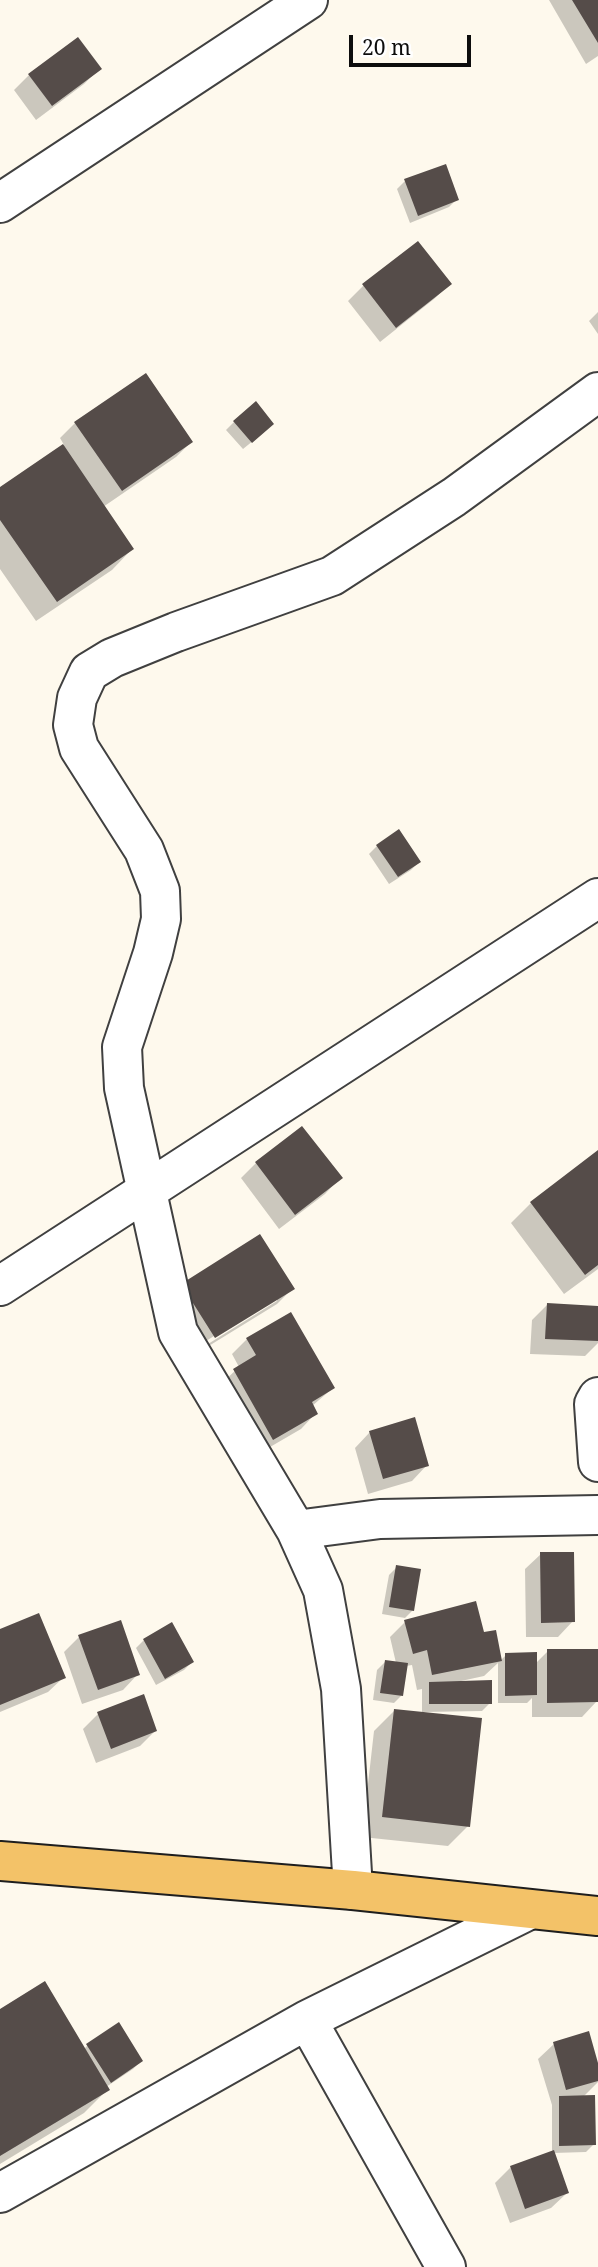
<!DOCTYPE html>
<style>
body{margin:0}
#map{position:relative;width:598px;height:2267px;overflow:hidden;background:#fef9ed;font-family:"Noto Serif",serif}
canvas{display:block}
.scale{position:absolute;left:349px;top:35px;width:122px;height:32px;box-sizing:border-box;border:4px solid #0d0d0d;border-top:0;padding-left:9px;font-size:21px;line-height:24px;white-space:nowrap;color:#0d0d0d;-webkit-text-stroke:5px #fff;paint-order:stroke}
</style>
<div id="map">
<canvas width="598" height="2267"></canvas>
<div class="scale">20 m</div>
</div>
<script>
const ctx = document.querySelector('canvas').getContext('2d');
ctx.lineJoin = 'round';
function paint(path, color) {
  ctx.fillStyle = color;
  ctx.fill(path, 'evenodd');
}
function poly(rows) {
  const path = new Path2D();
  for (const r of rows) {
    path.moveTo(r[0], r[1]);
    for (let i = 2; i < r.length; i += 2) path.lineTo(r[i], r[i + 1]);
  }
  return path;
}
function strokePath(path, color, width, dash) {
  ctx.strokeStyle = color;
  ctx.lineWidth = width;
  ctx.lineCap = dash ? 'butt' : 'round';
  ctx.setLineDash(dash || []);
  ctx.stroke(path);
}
paint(poly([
 [549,0,598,0,598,56,586,64],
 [99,69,84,84,36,120,14,90,29,75],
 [405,181,457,199,449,207,410,223,397,189],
 [450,284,434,299,380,342,348,301,363,286],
 [598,312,598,334,589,321],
 [234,422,264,432,243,449,226,430],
 [75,423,191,442,176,457,103,507,132,549,112,570,36,621,0,569,0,489,64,445,60,438],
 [377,846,419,862,411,870,389,884,369,854],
 [598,1152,598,1269,564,1294,511,1223,531,1203],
 [256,1163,340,1178,325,1194,279,1229,241,1178],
 [293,1288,277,1304,199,1352,167,1300],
 [277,1297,277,1301,208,1344,206,1341],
 [547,1305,598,1307,598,1343,585,1356,530,1354,532,1320],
 [247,1339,333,1388,312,1406,316,1413,301,1429,258,1454,219,1386,239,1367,232,1354],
 [370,1432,427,1465,412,1481,368,1494,355,1448],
 [541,1554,573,1621,558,1637,526,1637,525,1569],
 [397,1567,413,1610,405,1618,382,1614,389,1575],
 [405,1622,482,1634,500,1661,506,1655,535,1664,548,1651,597,1701,582,1717,532,1717,532,1698,527,1703,498,1703,498,1663,484,1676,461,1681,490,1703,482,1711,424,1712,468,1826,448,1846,362,1837,374,1731,394,1711,422,1714,422,1689,417,1690,412,1665,406,1666,402,1695,394,1703,373,1700,377,1670,385,1662,396,1663,390,1637],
 [0,1631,64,1677,48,1692,0,1712],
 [79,1637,138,1674,123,1690,82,1704,64,1652],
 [144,1640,192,1662,184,1670,156,1685,136,1648],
 [98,1714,155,1731,140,1746,96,1763,83,1729],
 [0,2011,84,2049,87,2046,141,2061,133,2069,106,2087,108,2089,84,2113,0,2164],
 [554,2044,598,2070,598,2082,583,2097,594,2144,586,2152,553,2153,567,2193,551,2208,510,2223,495,2183,511,2167,552,2153,552,2105,538,2059]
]), '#0003');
paint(poly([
 [572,0,598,0,598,43],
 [78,37,102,69,52,106,28,74],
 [446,164,459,200,418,216,404,179],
 [418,241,452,284,396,328,362,284],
 [146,373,193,442,122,491,74,422],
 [256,401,274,424,252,443,233,421],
 [63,444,134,549,57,602,0,520,0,487],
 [399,829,421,862,398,877,376,845],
 [302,1126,343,1178,295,1215,255,1162],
 [598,1150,598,1265,585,1275,530,1202],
 [260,1234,295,1289,215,1338,181,1284],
 [547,1303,598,1306,598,1341,545,1339],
 [291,1312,335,1388,312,1402,318,1414,273,1440,233,1369,256,1355,246,1338],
 [415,1417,429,1466,383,1479,369,1431],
 [540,1552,574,1552,575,1622,541,1623],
 [396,1565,421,1569,414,1611,389,1607],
 [476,1601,484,1632,496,1630,502,1661,432,1675,427,1650,413,1654,404,1620],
 [39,1613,66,1678,0,1705,0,1629],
 [121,1620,140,1675,98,1690,78,1635],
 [172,1622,194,1662,165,1679,143,1639],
 [547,1649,598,1649,598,1702,547,1703],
 [537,1652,537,1695,505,1696,505,1653],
 [385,1660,408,1663,403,1696,380,1693],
 [492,1680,492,1704,429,1704,429,1682],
 [144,1694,157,1731,111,1749,97,1712],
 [394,1709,482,1718,470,1827,382,1817],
 [45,1981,110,2090,0,2156,0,2009],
 [119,2022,143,2061,111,2083,86,2044],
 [589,2031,598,2063,598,2081,566,2090,553,2042],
 [595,2095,596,2145,559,2146,559,2096],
 [554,2150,569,2193,525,2209,510,2166]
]), '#554c49');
const minor = poly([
 [0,203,308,0],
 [0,1286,598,898],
 [598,1397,594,1404,598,1462],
 [296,1530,380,1519,598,1515],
 [353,1890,341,1689,323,1590,296,1530,178,1332,124,1088,122,1047,153,953,161,919,160,891,144,850,79,748,73,725,77,698,89,672,112,658,176,632,332,576,454,497,598,392],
 [307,2020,446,2267],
 [0,2193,307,2020,529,1910]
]);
const major = poly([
 [0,1861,353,1890,598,1916]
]);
strokePath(minor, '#404040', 42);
strokePath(major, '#1e1e1e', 42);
strokePath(minor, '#fff', 38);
strokePath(major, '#f3c268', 38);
</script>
